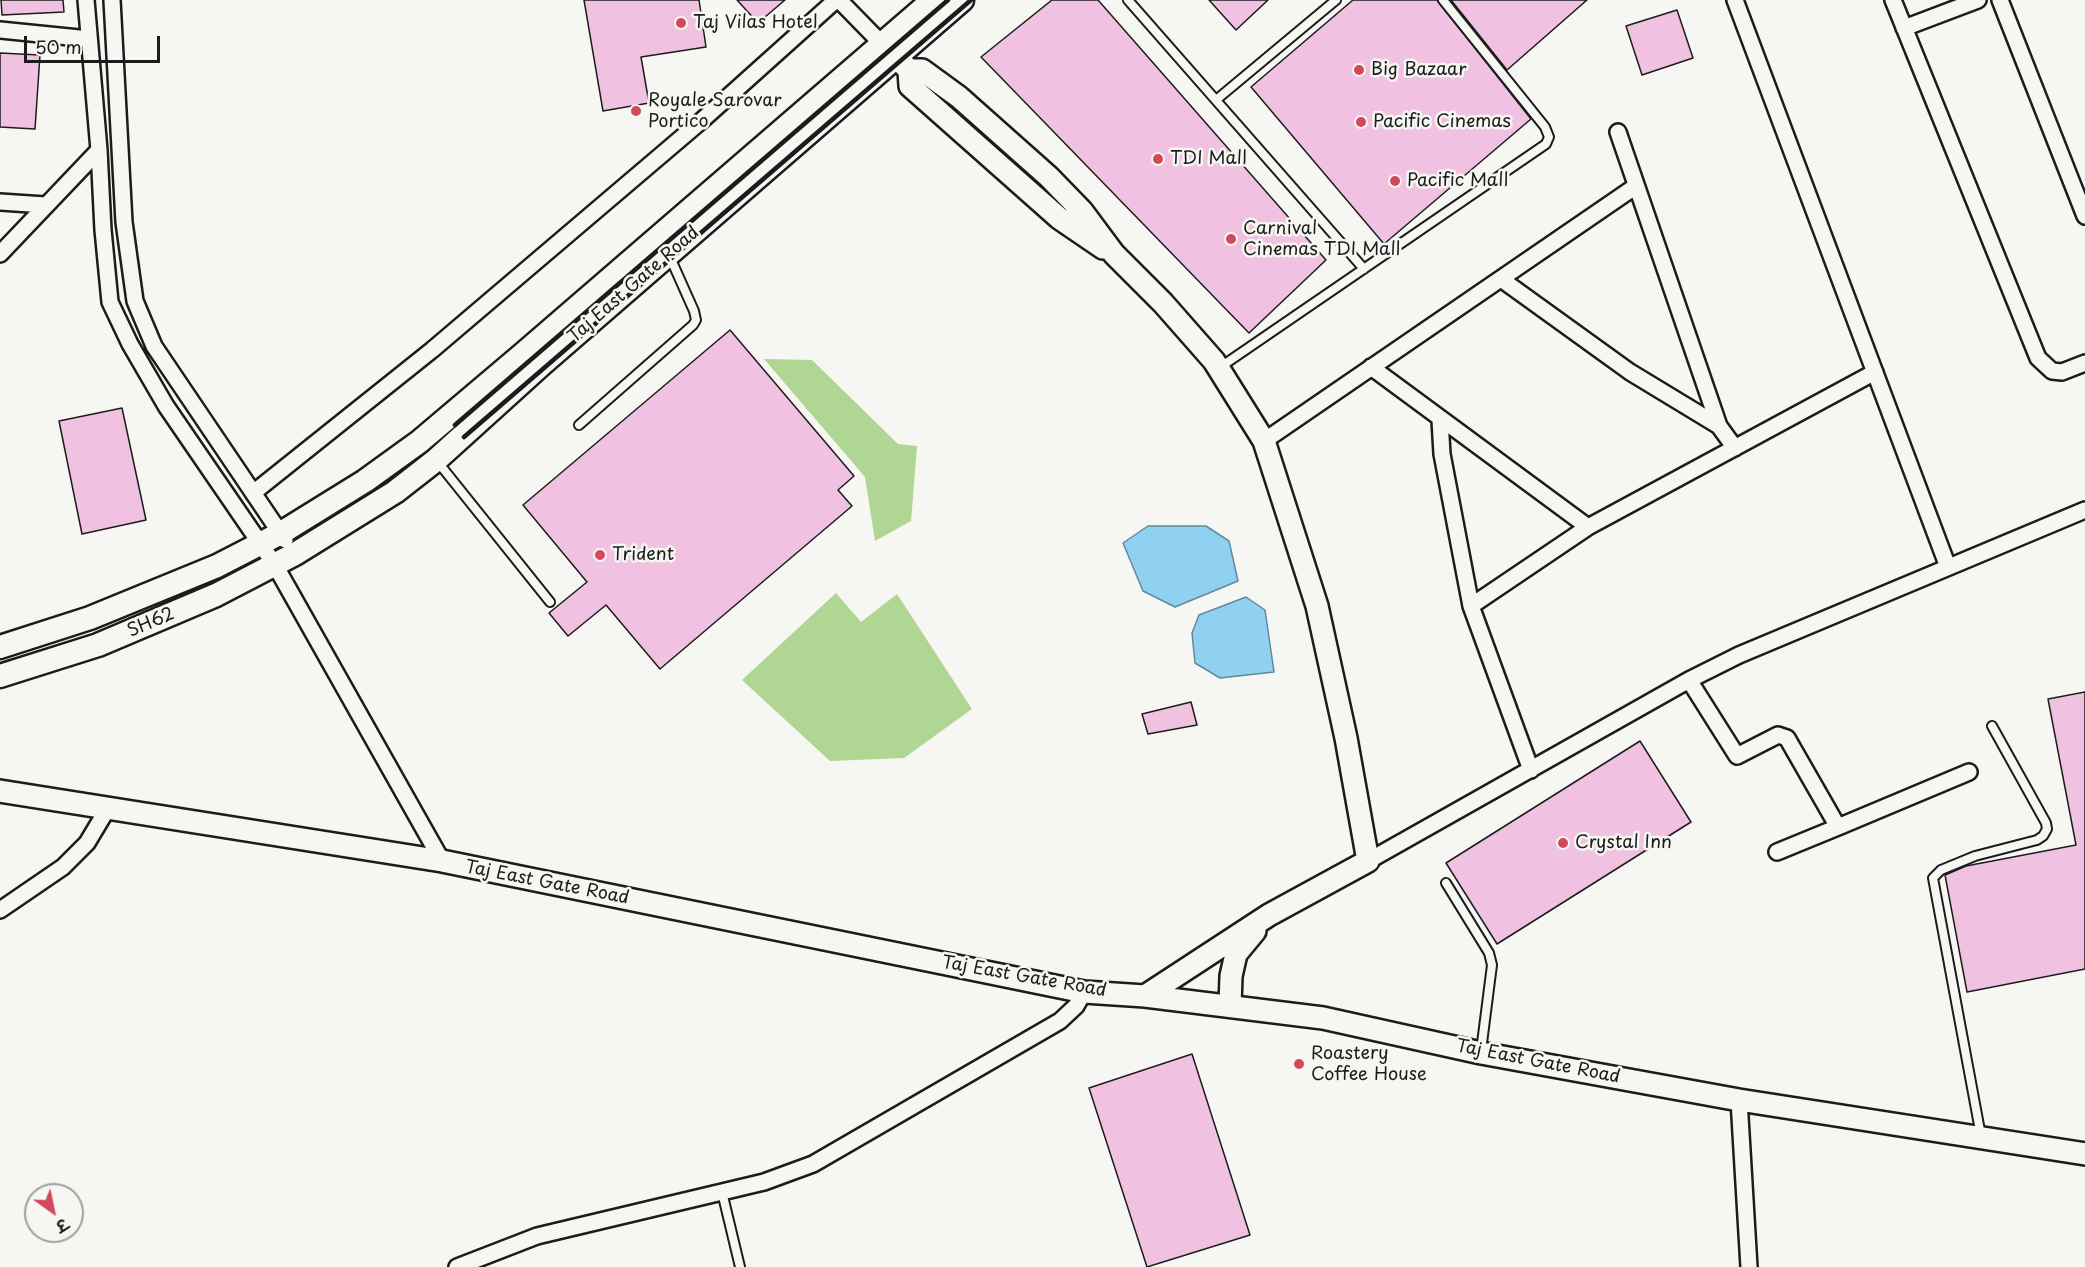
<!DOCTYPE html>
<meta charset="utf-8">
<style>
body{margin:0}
#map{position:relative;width:2085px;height:1267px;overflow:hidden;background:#f6f6f2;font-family:"Playpen Sans","Playpen Sans Deva",sans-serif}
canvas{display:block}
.north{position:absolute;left:24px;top:1183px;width:60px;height:60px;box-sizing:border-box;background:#f6f6f2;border:2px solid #9f9f9c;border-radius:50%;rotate:147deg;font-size:16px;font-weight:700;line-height:24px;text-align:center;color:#1c1c1c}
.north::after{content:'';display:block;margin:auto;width:21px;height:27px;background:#d1495b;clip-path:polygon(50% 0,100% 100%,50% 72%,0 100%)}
.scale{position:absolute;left:24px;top:36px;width:136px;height:27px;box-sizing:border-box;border:3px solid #1c1c1c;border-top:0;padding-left:8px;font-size:18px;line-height:21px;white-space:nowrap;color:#1c1c1c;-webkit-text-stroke:4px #f6f6f2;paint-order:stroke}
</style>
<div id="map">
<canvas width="2085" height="1267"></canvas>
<div class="north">उ</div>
<div class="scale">50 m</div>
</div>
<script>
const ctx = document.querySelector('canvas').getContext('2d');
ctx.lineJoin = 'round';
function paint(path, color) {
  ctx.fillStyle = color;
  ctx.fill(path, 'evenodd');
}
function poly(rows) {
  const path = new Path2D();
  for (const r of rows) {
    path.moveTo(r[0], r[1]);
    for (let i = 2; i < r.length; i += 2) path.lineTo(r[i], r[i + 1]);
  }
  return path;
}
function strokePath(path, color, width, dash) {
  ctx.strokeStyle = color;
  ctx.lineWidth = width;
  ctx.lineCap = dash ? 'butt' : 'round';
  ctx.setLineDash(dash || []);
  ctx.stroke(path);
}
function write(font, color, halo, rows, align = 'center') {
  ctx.font = font + ' "Playpen Sans",sans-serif';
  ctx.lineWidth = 5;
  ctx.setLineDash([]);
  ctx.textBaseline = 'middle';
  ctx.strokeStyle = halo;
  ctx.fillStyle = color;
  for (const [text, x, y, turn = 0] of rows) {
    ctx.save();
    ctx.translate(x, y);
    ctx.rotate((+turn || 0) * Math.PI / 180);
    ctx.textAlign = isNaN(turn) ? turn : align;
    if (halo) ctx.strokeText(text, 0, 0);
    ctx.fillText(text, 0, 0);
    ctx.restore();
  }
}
paint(poly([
 [764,359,812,360,898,444,917,446,911,521,875,541,865,477],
 [836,593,861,622,897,594,972,709,904,758,830,761,742,680]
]), '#afd692');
const water = poly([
 [1148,526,1206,526,1229,541,1238,581,1175,607,1143,591,1123,543,1148,526],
 [1246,597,1265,610,1274,672,1220,678,1195,663,1192,633,1199,615,1246,597]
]);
paint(water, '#90d1f1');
strokePath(water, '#62899c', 1.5);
const building = poly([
 [1,0,63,0,64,12,2,15,1,0],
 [584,0,699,0,706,47,641,57,649,103,603,111,584,0],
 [737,0,785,0,758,23,737,0],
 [1052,0,1098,0,1326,260,1249,333,981,57,1052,0],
 [1209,0,1268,0,1236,30,1209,0],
 [1353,0,1437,0,1531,119,1384,244,1251,87,1353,0],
 [1451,0,1587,0,1507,70,1451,0],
 [1677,10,1693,58,1642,75,1626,26,1677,10],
 [0,53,40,55,35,129,0,127,0,53],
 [730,330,854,476,838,490,852,506,660,669,606,605,568,636,549,613,587,582,523,505,730,330],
 [122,408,146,520,82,534,59,421,122,408],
 [2085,692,2085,969,1967,992,1945,875,1966,866,2076,845,2048,699,2085,692],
 [1191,702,1197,725,1148,734,1142,714,1191,702],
 [1640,741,1691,822,1497,944,1446,863,1640,741],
 [1192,1054,1250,1235,1147,1267,1089,1088,1192,1054]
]);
paint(building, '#f1c1e2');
strokePath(building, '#1c1c1c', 1.5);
const lane = poly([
 [1128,0,1364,269],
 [1216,100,1336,0],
 [1219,368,1546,144,1549,137,1545,127,1443,0],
 [579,425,693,325,696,320,694,311,669,255],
 [437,461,550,602],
 [1446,883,1489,953,1492,965,1481,1051],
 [1981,1136,1933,878,1941,870,1975,856,2037,840,2043,836,2047,829,2046,823,1992,726],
 [722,1192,740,1267]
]);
const street = poly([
 [86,0,99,150,103,230,110,302,130,344,166,406,275,565,442,861],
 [112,0,124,222,135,301,154,346,285,540],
 [839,0,883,45],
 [1735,0,1948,567],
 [1893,0,2038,358,2052,371,2062,372,2085,363],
 [2000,0,2085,216],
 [1904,28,1978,0],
 [0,30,89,39],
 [1618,132,1719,426,1735,448],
 [0,202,45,205],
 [0,254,99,150],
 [1501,279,1630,372,1719,426],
 [1371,367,1588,527,1875,372],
 [1440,420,1442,454,1471,606,1531,770],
 [1264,441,1636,186],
 [253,493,432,350,700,122,836,0],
 [1471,606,1588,527],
 [1689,680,1737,756,1778,735,1787,738,1838,827,1969,772],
 [1777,852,1838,827],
 [1368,861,1689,680,1739,655,2085,510],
 [0,910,63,867,87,843,108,808],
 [1739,1100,1749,1267],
 [457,1267,537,1236,764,1182,813,1164,1060,1021,1076,1006,1084,992]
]);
const secondary = poly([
 [900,61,909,70,910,86,1059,218,1103,248],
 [909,70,922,70,959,97,1049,177,1082,211,1114,254,1163,303,1214,361,1264,441,1317,606,1346,738,1368,861,1269,915,1145,996],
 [0,791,442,861,1084,992,1145,996,1323,1018,1481,1053,1739,1100,2085,1154],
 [1230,1006,1231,976,1236,954,1255,931]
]);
const primary = poly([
 [0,647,90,618,217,566,281,533,365,481,419,442,523,354,933,0],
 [0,676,98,645,216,595,295,554,395,492,436,460,542,364,962,0]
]);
strokePath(lane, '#1c1c1c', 12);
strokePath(street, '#1c1c1c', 20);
strokePath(secondary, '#1c1c1c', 26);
strokePath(primary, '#1c1c1c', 27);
strokePath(lane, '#f6f6f2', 8);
strokePath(street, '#f6f6f2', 15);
strokePath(secondary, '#f6f6f2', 21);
strokePath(primary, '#f6f6f2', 22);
strokePath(poly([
 [455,425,948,0],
 [464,437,971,0]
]), '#1c1c1c', 4.5);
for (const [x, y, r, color] of [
 [681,23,6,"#d1495b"],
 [1359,70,6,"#d1495b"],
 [636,111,6,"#d1495b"],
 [1361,122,6,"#d1495b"],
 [1158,159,6,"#d1495b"],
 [1395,181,6,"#d1495b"],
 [1231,239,6,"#d1495b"],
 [600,555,6,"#d1495b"],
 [1563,843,6,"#d1495b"],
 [1299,1064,6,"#d1495b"]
]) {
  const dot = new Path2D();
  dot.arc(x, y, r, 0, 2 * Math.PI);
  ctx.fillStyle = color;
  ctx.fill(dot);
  strokePath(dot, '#f6f6f2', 2);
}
write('18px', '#1c1c1c', '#f6f6f2', [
 ["Taj Vilas Hotel",693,23],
 ["Big Bazaar",1371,70],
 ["Royale Sarovar",648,101],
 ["Portico",648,122],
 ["Pacific Cinemas",1373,122],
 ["TDI Mall",1170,159],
 ["Pacific Mall",1407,181],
 ["Carnival",1243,229],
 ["Cinemas TDI Mall",1243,250],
 ["Trident",612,555],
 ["Crystal Inn",1575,843],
 ["Roastery",1311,1054],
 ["Coffee House",1311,1075]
], 'left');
write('18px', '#1c1c1c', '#f6f6f2', [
 ["Taj East Gate Road",634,285,-41],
 ["SH62",151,623,-23],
 ["Taj East Gate Road",547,883,11],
 ["Taj East Gate Road",1024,977,10],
 ["Taj East Gate Road",1538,1062,11]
]);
</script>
